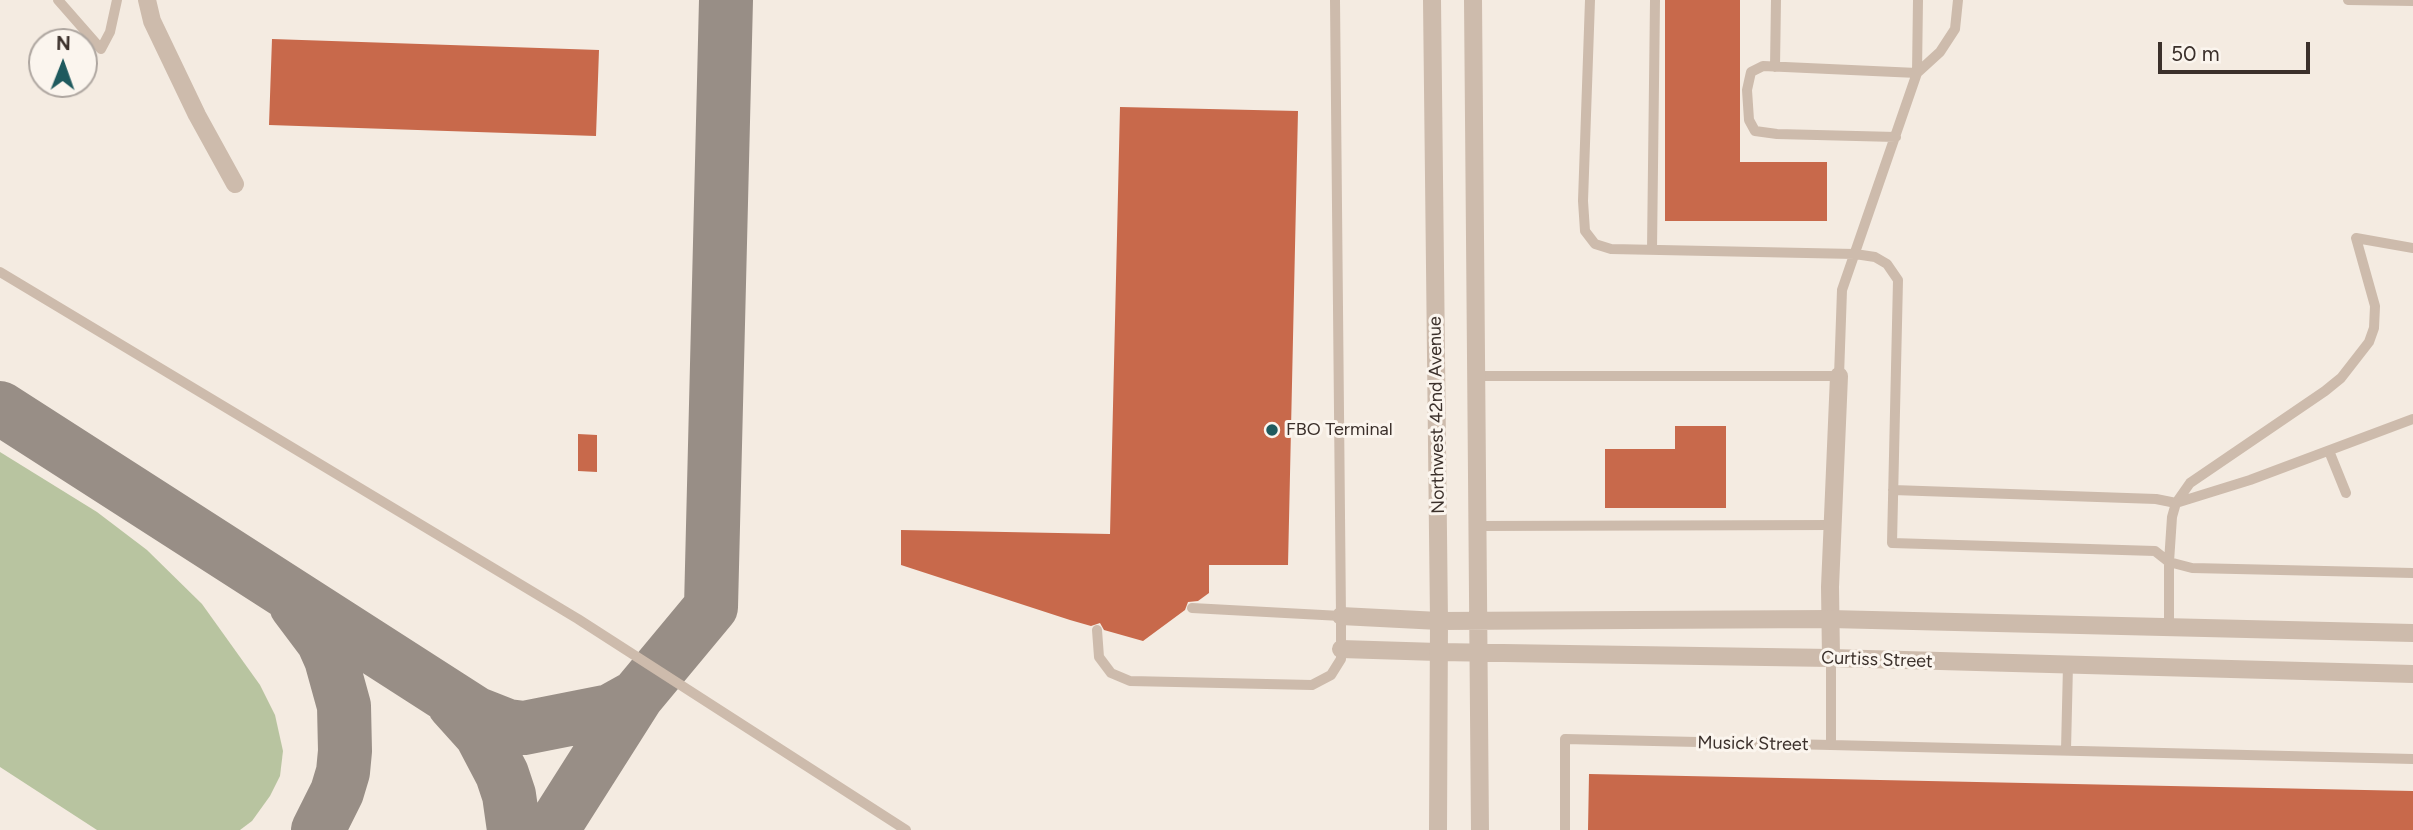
<!DOCTYPE html>
<style>
body{margin:0}
#map{position:relative;width:2413px;height:830px;overflow:hidden;background:#f4ebe1;font-family:Figtree,sans-serif}
canvas{display:block}
.north{position:absolute;left:28px;top:28px;width:70px;height:70px;box-sizing:border-box;background:#fbf5ee;border:2px solid #aea6a0;border-radius:50%;rotate:1deg;font-size:19px;font-weight:700;line-height:28px;text-align:center;color:#3b302b}
.north::after{content:'';display:block;margin:auto;width:24px;height:32px;background:#1f5a5e;clip-path:polygon(50% 0,100% 100%,50% 72%,0 100%)}
.scale{position:absolute;left:2158px;top:42px;width:152px;height:32px;box-sizing:border-box;border:4px solid #3b302b;border-top:0;padding-left:9px;font-size:21px;line-height:24px;white-space:nowrap;color:#3b302b;-webkit-text-stroke:5px #fbf5ee;paint-order:stroke}
</style>
<div id="map">
<canvas width="2413" height="830"></canvas>
<div class="north">N</div>
<div class="scale">50 m</div>
</div>
<script>
const ctx = document.querySelector('canvas').getContext('2d');
ctx.lineJoin = 'round';
function paint(path, color) {
  ctx.fillStyle = color;
  ctx.fill(path, 'evenodd');
}
function poly(rows) {
  const path = new Path2D();
  for (const r of rows) {
    path.moveTo(r[0], r[1]);
    for (let i = 2; i < r.length; i += 2) path.lineTo(r[i], r[i + 1]);
  }
  return path;
}
function strokePath(path, color, width, dash) {
  ctx.strokeStyle = color;
  ctx.lineWidth = width;
  ctx.lineCap = dash ? 'butt' : 'round';
  ctx.setLineDash(dash || []);
  ctx.stroke(path);
}
function write(font, color, halo, rows, align = 'center') {
  ctx.font = font + ' Figtree,sans-serif';
  ctx.lineWidth = 6;
  ctx.setLineDash([]);
  ctx.textBaseline = 'middle';
  ctx.strokeStyle = halo;
  ctx.fillStyle = color;
  for (const [text, x, y, turn = 0] of rows) {
    ctx.save();
    ctx.translate(x, y);
    ctx.rotate((+turn || 0) * Math.PI / 180);
    ctx.textAlign = isNaN(turn) ? turn : align;
    if (halo) ctx.strokeText(text, 0, 0);
    ctx.fillText(text, 0, 0);
    ctx.restore();
  }
}
paint(poly([
 [0,452,97,512,147,550,202,604,260,685,275,715,283,751,280,776,270,796,252,821,240,830,97,830,0,767]
]), '#b8c4a0');
strokePath(poly([
 [0,408,475,713,508,726,524,728,610,711,637,696],
 [296,605,323,641,331,659,344,706,345,751,343,772,337,792,318,830],
 [454,704,481,734,502,774,509,795,514,830],
 [552,830,637,696,711,607,726,0]
]), '#988e86', 54);
paint(poly([
 [1665,0,1740,0,1740,162,1827,162,1827,221,1665,221],
 [272,39,599,50,596,136,269,125],
 [1120,107,1298,111,1288,565,1209,565,1209,593,1198,601,1188,602,1185,610,1143,641,1104,630,1100,623,1091,626,1070,620,901,565,901,530,1110,534],
 [1675,426,1726,426,1726,508,1605,508,1605,449,1675,449],
 [578,434,597,435,597,472,578,471],
 [1589,774,2413,791,2413,830,1588,830]
]), '#c8694b');
strokePath(poly([
 [58,0,101,49,110,32,117,0],
 [1335,0,1341,616],
 [1590,0,1583,201,1585,231,1595,244,1611,249,1855,254,1875,257,1887,264,1898,280,1892,543,2155,551,2169,562,2169,627],
 [2348,0,2413,1],
 [1775,67,1776,0],
 [1896,137,1777,134,1755,131,1749,120,1747,90,1751,72,1763,66,1917,73,1940,52,1955,29,1958,0],
 [2413,248,2356,238,2375,306,2374,328,2369,342,2341,378,2325,391,2190,483,2176,503,2172,517,2169,562,2192,568,2413,573],
 [1652,250,1655,0],
 [0,272,578,619,906,830],
 [1475,376,1839,376,1842,290,1917,73,1918,0],
 [2329,451,2346,493],
 [1893,490,2156,499,2176,503,2250,480,2413,419],
 [1478,526,1832,525],
 [1097,630,1099,657,1111,673,1130,681,1312,685,1331,675,1341,659,1341,616,1192,608],
 [1831,745,2413,759],
 [2066,750,2068,665],
 [1565,830,1565,739,1831,745,1831,658]
]), '#cdbbac', 10);
strokePath(poly([
 [147,0,152,21,197,115,235,184],
 [1341,616,1439,621],
 [1341,649,1438,652],
 [1831,658,1830,587,1839,376]
]), '#cdbbac', 18);
strokePath(poly([
 [1432,0,1439,621,1438,830],
 [1473,0,1480,830],
 [1439,621,1830,619,2413,633],
 [1438,652,1831,658,2413,674]
]), '#cdbbac', 18);
for (const [x, y, r, color] of [
 [1272,430,7,"#1f5a5e"]
]) {
  const dot = new Path2D();
  dot.arc(x, y, r, 0, 2 * Math.PI);
  ctx.fillStyle = color;
  ctx.fill(dot);
  strokePath(dot, '#fbf5ee', 2.5);
}
write('18px', '#3b302b', '#fbf5ee', [
 ["Northwest 42nd Avenue",1437,415,-91],
 ["Curtiss Street",1877,660,2],
 ["Musick Street",1753,744,1]
]);
write('18px', '#3b302b', '#fbf5ee', [
 ["FBO Terminal",1286,430]
], 'left');
</script>
